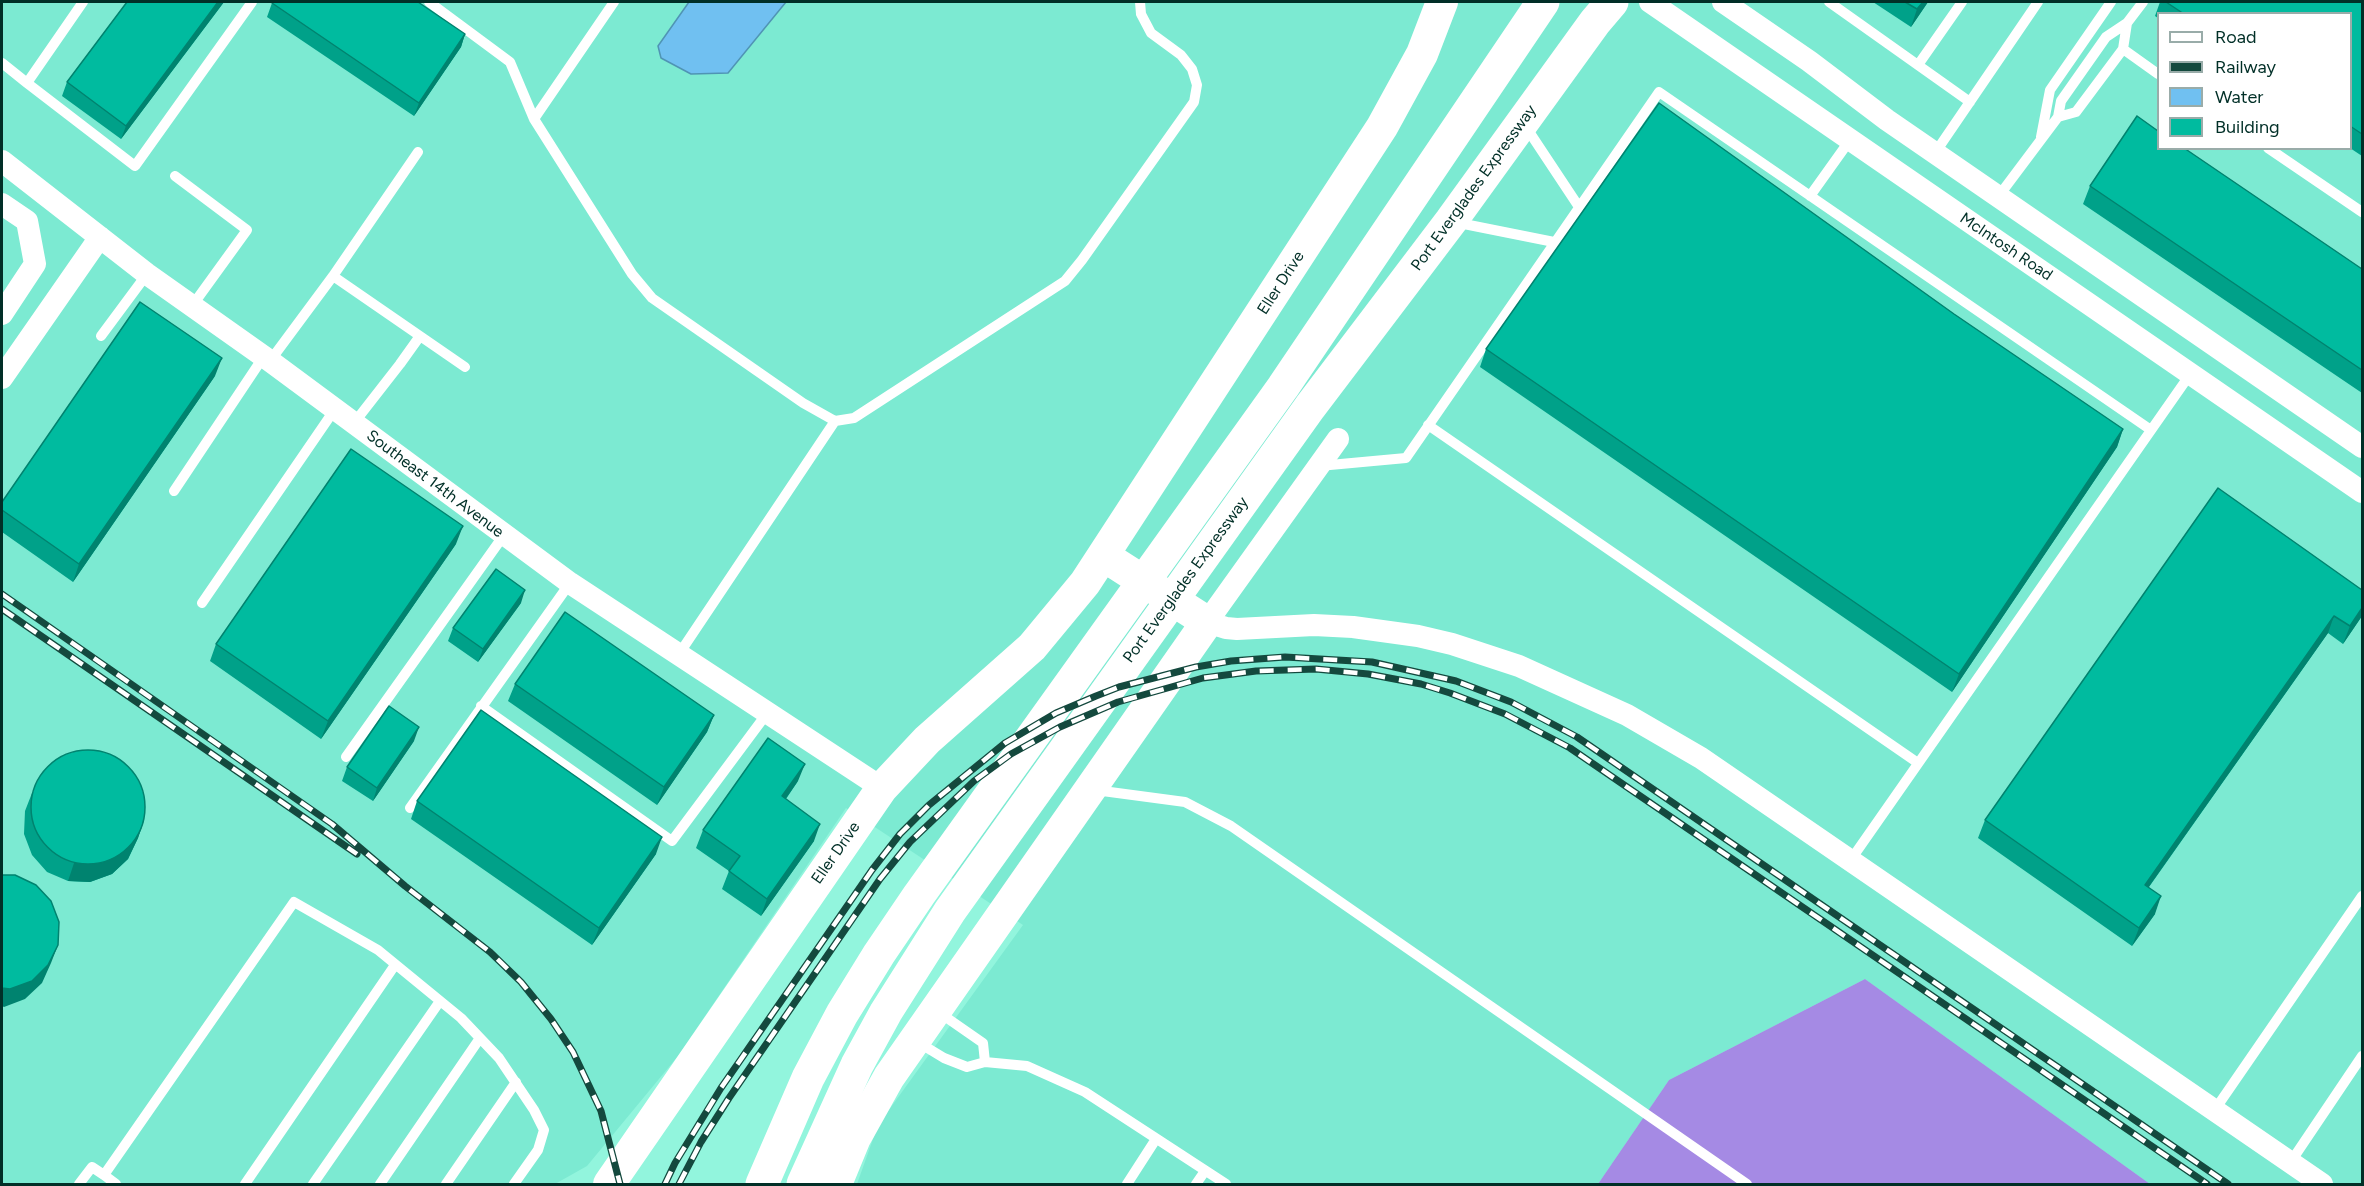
<!DOCTYPE html>
<html>
<head>
<meta charset="utf-8">
<style>
  body { margin:0 }
  #map { position:relative; width:2364px; height:1186px; overflow:hidden; background:#92f5dd; font-family:Figtree,sans-serif }
  canvas { display:block }
  .frame { position:absolute; inset:0; border:3px solid #012f27; pointer-events:none }
  .legend { position:absolute; left:2157px; top:12px; width:195px; height:138px; box-sizing:border-box; background:#fff; border:2px solid #99aca9; margin:0; padding:8px 10px; list-style:none; font-size:18px; color:#012f27 }
  .legend li { display:flex; align-items:center; gap:12px; height:30px }
  .legend b { width:30px; border:2px solid #99aca9 }
</style>
</head>
<body>
<div id="map">
<canvas width="2364" height="1186"></canvas>
<div class="frame"></div>
<ul class="legend">
<li><b style="height:8px;background:#fff"></b>Road</li>
<li><b style="height:8px;background:#14493e"></b>Railway</li>
<li><b style="height:16px;background:#70c0f1"></b>Water</li>
<li><b style="height:16px;background:#00bb9f"></b>Building</li>
</ul>
</div>
<script>
const c = document.querySelector('canvas').getContext('2d');
c.lineJoin = 'round';
function paint(path, color) { c.fillStyle = color; c.fill(path, 'evenodd'); }
const poly = rows => new Path2D(rows.map(r => 'M' + r).join(''));
function trace(path, color, width, dash) { c.strokeStyle = color; c.lineWidth = width; c.lineCap = dash ? 'butt' : 'round'; c.setLineDash(dash || []); c.stroke(path); }
function label(font, color, halo, rows, align = 'center') {
  c.font = font + ' Figtree,sans-serif'; c.lineWidth = 6; c.setLineDash([]); c.textBaseline = 'middle'; c.strokeStyle = halo; c.fillStyle = color; for (const [text, x, y, turn = 0] of rows) {
    c.save(); c.translate(x, y); c.rotate((+turn || 0) * Math.PI / 180); c.textAlign = isNaN(turn) ? turn : align; if (halo) c.strokeText(text, 0, 0); c.fillText(text, 0, 0); c.restore();
  }
}
const built = poly([
  [2,2,689,2,658,46,728,73,786,2,2362,2,2362,1184,2150,1184,1865,979,1669,1080,1598,1184,857,1184,878,1125,1023,925,846,808,678,1056,587,1166,555,1184,2,1184],
  [2158,14,2350,14,2350,148,2158,148]
]);
const forest = poly([
  [1865,979,2150,1184,1598,1184,1669,1080]
]);
const water = poly([
  [689,2,786,2,728,73,691,74,661,58,658,46,689,2]
]);
const lane = poly([
  [83,2,27,83,135,166,252,2],
  [429,2,510,62,534,119,632,274,652,298,803,403,835,421,854,418,1065,281,1082,260,1194,102,1197,85,1192,69,1181,55,1151,33,1141,14,1140,2],
  [1829,2,1970,102],
  [2123,49,2158,74],
  [2,63,27,83],
  [1918,65,1962,2],
  [2058,117,2076,112,2123,49,2127,23],
  [534,119,614,2],
  [1526,127,1579,207],
  [2041,137,2050,90,2111,2],
  [2268,148,2362,212],
  [1935,153,2038,2],
  [175,176,247,230,192,306],
  [1810,196,1850,140],
  [1998,197,2058,117,2061,101,2106,37,2127,23,2143,2],
  [1454,222,1554,242],
  [333,276,418,152],
  [101,336,147,274],
  [270,361,333,276,465,367],
  [354,423,400,364,420,336],
  [1428,425,1918,763],
  [1319,466,1406,458,1659,92,2151,430],
  [174,491,264,356],
  [202,603,335,409],
  [679,654,835,421],
  [481,706,672,841,768,712],
  [346,757,504,535],
  [1095,790,1185,802,1231,826,1747,1184],
  [410,808,570,583],
  [1850,861,2191,373],
  [937,1011,983,1043,985,1062],
  [916,1041,944,1058,967,1067,985,1062,1027,1066,1085,1092,1226,1184],
  [2214,1111,2362,896],
  [2290,1163,2362,1056],
  [104,1175,116,1184],
  [79,1184,92,1167,104,1175,294,902,378,950,461,1018,499,1058,534,1110,544,1130,538,1150,514,1184],
  [245,1184,395,965],
  [313,1184,440,1001],
  [380,1184,480,1038],
  [446,1184,516,1082],
  [1127,1184,1156,1139],
  [1196,1184,1205,1171]
]);
const street = poly([
  [1650,2,2362,492],
  [1723,2,1809,61,1887,120,2362,447],
  [2,161,147,274,270,361,570,583,882,788],
  [2,204,27,221,35,264,2,314],
  [2,378,100,237],
  [1338,439,1207,622,1226,628,1237,629,1314,625,1353,627,1418,636,1452,644,1519,666,1627,715,1701,758,2322,1184]
]);
const secondary = poly([
  [609,1184,882,788,927,740,1032,647,1085,583,1382,127,1422,54,1442,2],
  [836,1184,855,1138,889,1077,1207,622,1104,556]
]);
const highway = poly([
  [762,1184,808,1078,842,1014,879,954,919,895,1283,387,1543,2],
  [803,1184,857,1065,886,1012,950,911,1310,407,1451,221,1595,22,1612,2]
]);
const rail = poly([
  [2,594,332,824,405,886,490,952,521,982,551,1019,573,1052,601,1111,620,1184],
  [2,609,357,854],
  [665,1184,675,1163,721,1088,872,870,900,834,929,805,1005,743,1056,713,1096,696,1119,687,1196,667,1231,661,1285,657,1372,662,1456,681,1511,702,1577,737,2228,1184],
  [679,1184,701,1142,729,1098,880,879,910,842,974,781,1011,754,1060,727,1118,702,1203,678,1256,671,1316,669,1368,674,1421,684,1450,693,1505,714,1570,748,2207,1184]
]);
const wall = poly([
  [127,2,224,2,121,139,62,96,67,82],
  [1873,2,1928,2,1911,27],
  [2160,2,2362,2,2362,156,2350,148,2350,14,2158,14,2158,18,2155,16],
  [272,3,465,34,461,47,414,116,267,17],
  [2090,186,2362,269,2362,393,2083,204],
  [1486,349,2123,429,2117,447,1952,692,1480,367],
  [215,376,73,582,2,532,2,502],
  [456,544,321,739,210,661,216,644],
  [2362,590,2362,616,2343,644,2328,633,2149,887,2155,914,2132,946,1978,838,1985,820],
  [521,603,478,662,448,641,453,628],
  [515,684,714,715,707,732,657,805,508,701],
  [414,741,373,801,342,781,347,767],
  [798,781,786,799,814,841,761,916,722,889,729,871,696,848,703,830],
  [32,793,144,820,138,838,128,859,112,874,90,882,68,881,47,872,32,855,24,834,25,811],
  [417,801,656,854,592,945,411,819]
]);
const shadedWall = poly([
  [218,2,224,2,121,139,126,126],
  [1923,2,1928,2,1911,27,1917,9],
  [465,34,461,47,414,116,419,103],
  [222,358,215,376,73,582,79,564],
  [2123,429,2117,447,1952,692,1959,674],
  [463,526,456,544,321,739,328,721],
  [525,590,521,603,478,662,483,649],
  [2362,608,2362,616,2343,644,2350,626],
  [2334,616,2328,633,2138,902,2145,885],
  [714,715,707,732,657,805,664,787],
  [419,727,414,741,373,801,377,788],
  [805,764,798,781,775,814,782,796],
  [144,820,138,838,128,859,112,874,90,882,68,881,74,863],
  [820,824,814,841,761,916,767,899],
  [662,837,656,854,592,945,599,928],
  [2161,896,2155,914,2132,946,2139,928],
  [58,945,51,963,42,983,25,999,4,1007,2,1006,2,988]
]);
const building = poly([
  [127,2,218,2,126,126,67,82,127,2],
  [273,2,418,2,465,34,419,103,272,3,273,2],
  [1905,2,1923,2,1917,9,1905,2],
  [2166,2,2362,2,2362,134,2350,126,2350,14,2184,14,2166,2],
  [1659,103,1954,314,2123,429,1959,674,1486,349,1659,103],
  [2137,116,2158,131,2158,148,2184,148,2362,269,2362,370,2090,186,2137,116],
  [140,302,222,358,79,564,2,510,2,502,140,302],
  [351,449,463,526,328,721,216,644,351,449],
  [2218,488,2362,590,2362,608,2350,626,2334,616,2145,885,2161,896,2139,928,1985,820,2218,488],
  [496,569,525,590,483,649,453,628,496,569],
  [565,612,714,715,664,787,515,684,565,612],
  [389,706,419,727,377,788,347,767,389,706],
  [481,710,662,837,599,928,417,801,481,710],
  [768,738,805,764,782,796,820,824,767,899,729,871,740,856,703,830,768,738],
  '31 807a57 57 0 1 1 114 0a57 57 0 1 1-114 0Z',
  [2,875,15,875,36,885,51,901,59,922,58,945,48,965,32,981,10,989,2,988,2,875]
]);
const streetNames = [
  ["Port Everglades Expressway",1474,188,-54],
  ["McIntosh Road",2006,247,34],
  ["Eller Drive",1281,283,-57],
  ["Southeast 14th Avenue",435,484,37],
  ["Port Everglades Expressway",1186,580,-54],
  ["Eller Drive",836,853,-55]
];
paint(built, '#7cead2');
paint(forest, '#a58ae4');
paint(water, '#70c0f1');
trace(water, '#4f94b4', 1.5);
trace(lane, '#fff', 10);
trace(street, '#fff', 22);
trace(secondary, '#fff', 32);
trace(highway, '#fff', 33);
trace(rail, '#14493e', 7);
trace(rail, '#fff', 4.5, [14]);
paint(wall, '#00a189');
paint(shadedWall, '#00836f');
paint(building, '#00bb9f');
trace(building, '#00836f', 1.5);
label('16px', '#012f27', '#fff', streetNames);
</script>
</body>
</html>
